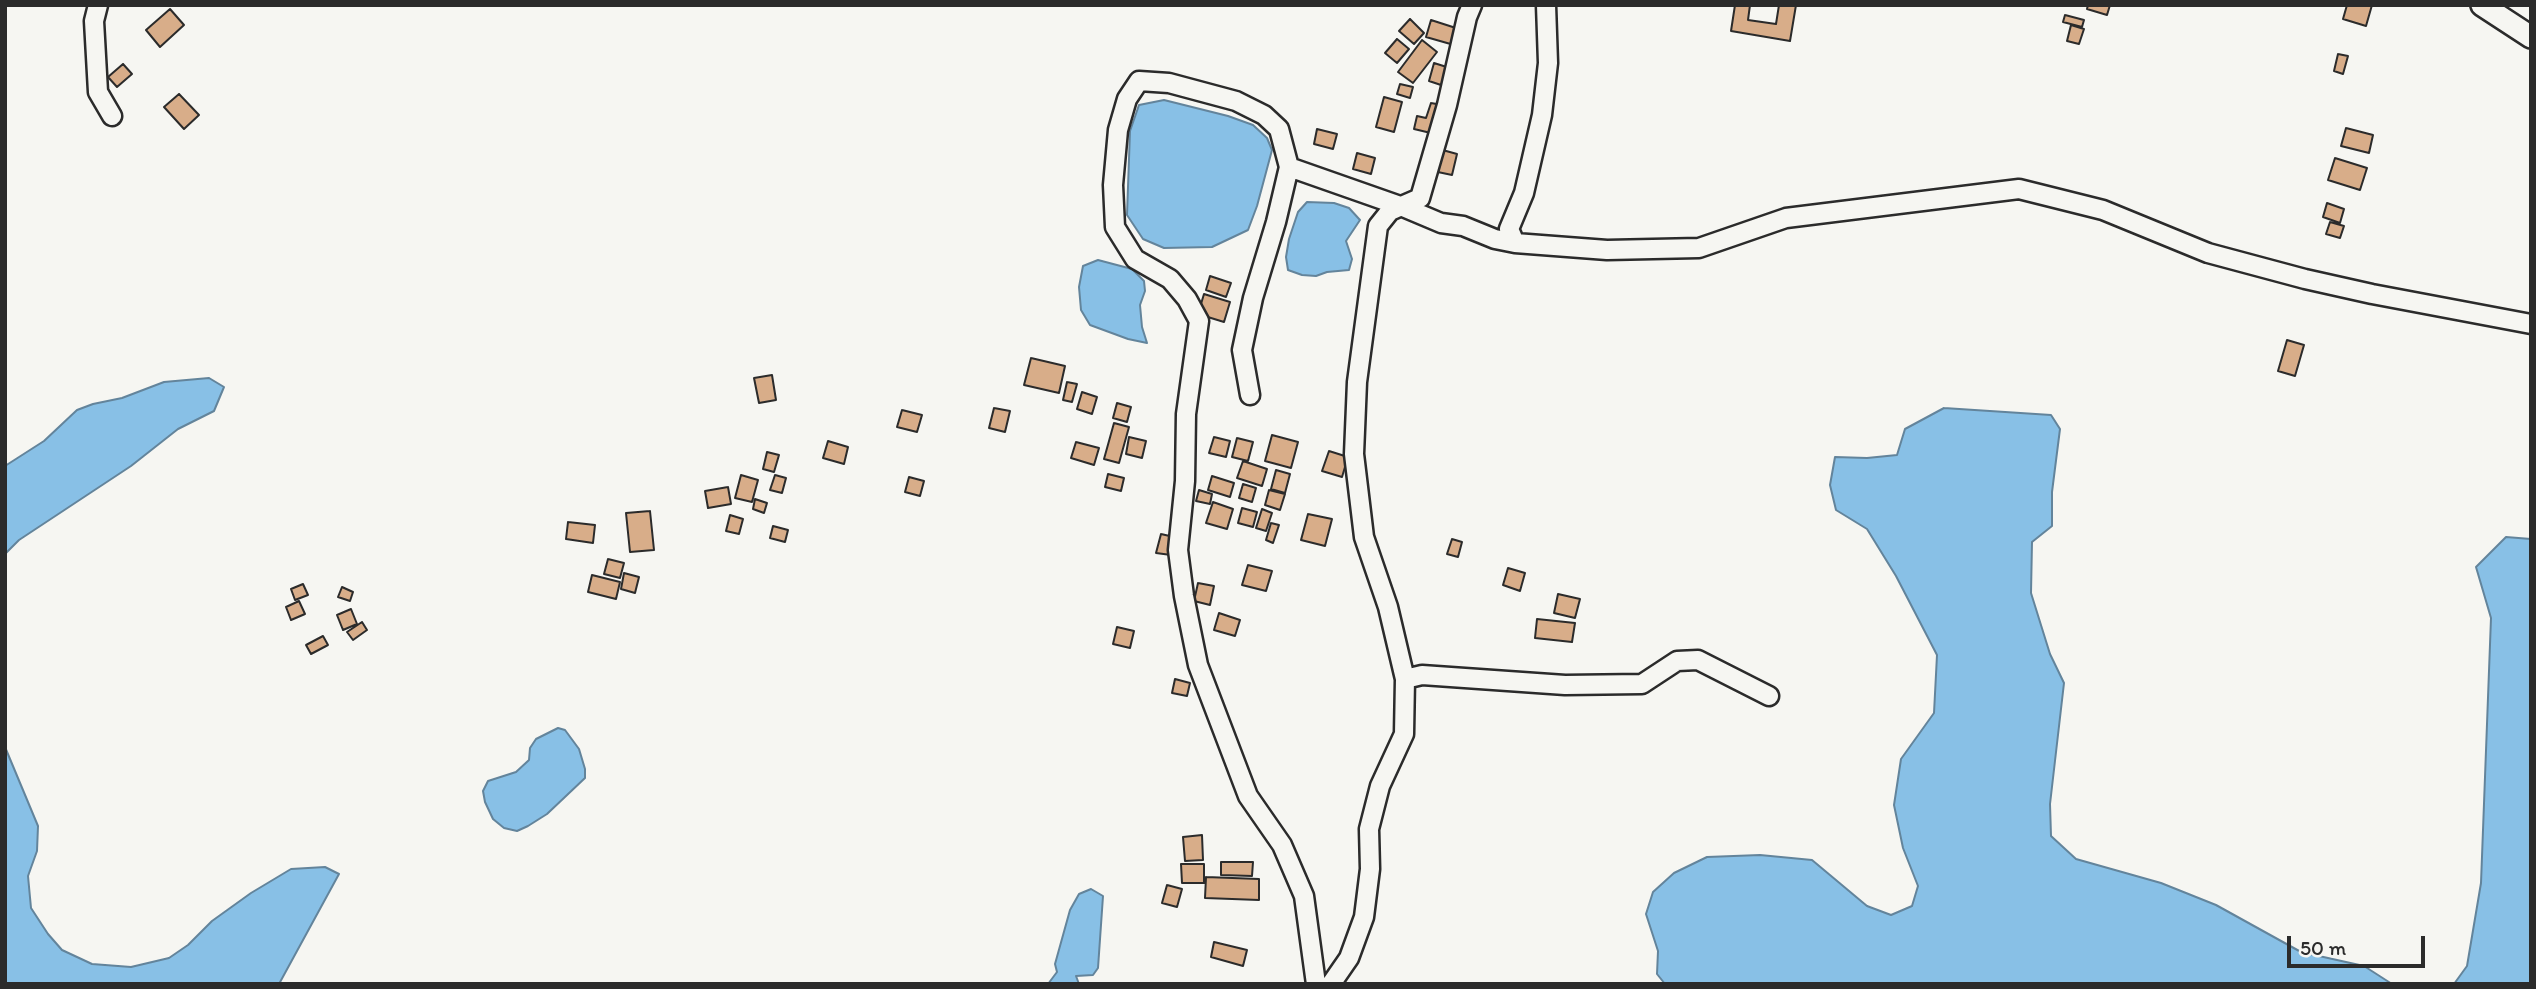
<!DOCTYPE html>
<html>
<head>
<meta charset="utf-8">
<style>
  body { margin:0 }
  #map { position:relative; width:2536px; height:989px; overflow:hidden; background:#f6f6f2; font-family:Itim,sans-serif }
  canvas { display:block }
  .frame { position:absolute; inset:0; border:7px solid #2b2b2b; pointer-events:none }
  .scale { position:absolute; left:2287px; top:936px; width:138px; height:32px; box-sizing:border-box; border:4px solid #2b2b2b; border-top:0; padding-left:9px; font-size:21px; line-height:24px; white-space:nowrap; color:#2b2b2b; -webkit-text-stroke:5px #f6f6f2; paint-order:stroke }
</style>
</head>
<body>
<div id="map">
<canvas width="2536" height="989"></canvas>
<div class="frame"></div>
<div class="scale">50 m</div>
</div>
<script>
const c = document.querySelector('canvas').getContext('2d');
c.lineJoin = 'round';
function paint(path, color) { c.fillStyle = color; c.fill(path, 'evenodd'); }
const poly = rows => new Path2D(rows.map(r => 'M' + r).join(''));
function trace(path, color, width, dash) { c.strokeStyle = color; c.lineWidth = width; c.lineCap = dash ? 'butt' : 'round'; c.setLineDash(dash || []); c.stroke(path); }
const water = poly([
  [1164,100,1228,116,1253,125,1267,138,1272,150,1257,206,1248,230,1212,247,1164,248,1143,239,1127,215,1130,131,1139,105,1164,100],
  [1307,202,1334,203,1349,208,1360,220,1346,241,1352,259,1349,270,1327,272,1316,276,1302,275,1288,270,1286,257,1289,239,1298,212,1307,202],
  [1098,260,1132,269,1144,281,1145,291,1140,305,1142,327,1147,343,1128,339,1090,325,1081,310,1079,287,1083,266,1098,260],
  [209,378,224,387,214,411,178,429,131,466,19,540,5,554,5,466,44,441,77,410,93,404,122,398,164,382,209,378],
  [1944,408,2051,415,2060,429,2052,492,2052,526,2032,542,2031,593,2050,654,2064,683,2050,804,2051,836,2076,859,2161,883,2216,905,2301,952,2364,966,2392,984,1665,984,1657,974,1658,951,1646,914,1653,892,1674,873,1707,857,1760,855,1812,860,1867,906,1891,915,1912,906,1918,886,1903,848,1894,805,1901,759,1934,713,1937,655,1896,576,1867,529,1836,510,1830,485,1835,457,1867,458,1897,455,1905,429,1944,408],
  [2506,537,2531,539,2531,984,2454,984,2467,966,2481,883,2491,618,2476,567,2506,537],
  [558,728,565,730,579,749,585,769,585,778,547,814,528,826,517,831,504,828,493,819,485,802,483,791,488,781,516,772,529,760,530,748,536,739,558,728],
  [5,747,38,826,37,851,28,876,31,908,48,934,62,950,92,964,131,967,169,958,188,945,212,921,251,893,291,869,325,867,339,874,279,984,5,984,5,747],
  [1091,889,1103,896,1098,968,1093,975,1076,976,1079,984,1048,984,1057,972,1055,964,1070,910,1079,894,1091,889]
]);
const building = poly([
  [1735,5,1750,5,1748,20,1776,24,1779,5,1796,5,1790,41,1731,31,1735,5],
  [2088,5,2110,5,2107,15,2087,9,2088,5],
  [2347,5,2372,5,2366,26,2343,19,2347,5],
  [170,9,184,25,160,47,146,30,170,9],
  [2065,15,2084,20,2082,27,2063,22,2065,15],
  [1410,19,1424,33,1414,44,1399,31,1410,19],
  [1431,20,1459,29,1454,45,1426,37,1431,20],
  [2071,25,2084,29,2079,44,2067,41,2071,25],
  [1397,39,1409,49,1397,63,1385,53,1397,39],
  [1422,40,1437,52,1413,83,1398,72,1422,40],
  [2338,54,2348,56,2343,74,2334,71,2338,54],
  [1434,63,1453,69,1447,87,1429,81,1434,63],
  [123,64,132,74,117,87,108,77,123,64],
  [1400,84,1413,87,1410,98,1397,94,1400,84],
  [179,94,199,115,184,129,164,107,179,94],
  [1384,97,1402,102,1394,132,1376,127,1384,97],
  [1431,103,1442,105,1435,134,1414,129,1417,116,1426,118,1431,103],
  [2346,128,2373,135,2369,153,2341,146,2346,128],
  [1317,129,1337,134,1333,149,1314,144,1317,129],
  [1439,149,1457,154,1452,175,1433,171,1439,149],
  [1357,153,1375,158,1371,174,1353,169,1357,153],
  [2335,158,2367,168,2360,190,2328,180,2335,158],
  [2327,203,2344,209,2340,223,2323,217,2327,203],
  [2330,222,2344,226,2340,238,2326,234,2330,222],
  [1210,276,1231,283,1226,297,1206,290,1210,276],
  [1204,294,1230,302,1224,322,1198,314,1204,294],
  [2287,340,2304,345,2295,376,2278,371,2287,340],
  [1031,358,1065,366,1059,393,1024,385,1031,358],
  [772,375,776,400,759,403,754,378,772,375],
  [1067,382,1077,384,1072,402,1063,400,1067,382],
  [1082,392,1097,397,1092,414,1077,409,1082,392],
  [1117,403,1131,407,1127,422,1113,418,1117,403],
  [994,408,1010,411,1005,432,989,428,994,408],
  [902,410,922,415,917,432,897,427,902,410],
  [1114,423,1129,427,1119,463,1104,459,1114,423],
  [1272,435,1298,442,1291,468,1265,461,1272,435],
  [1129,437,1146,441,1142,458,1126,454,1129,437],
  [1214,437,1230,441,1226,457,1209,453,1214,437],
  [1237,438,1253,442,1248,461,1232,457,1237,438],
  [828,441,848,447,844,464,823,458,828,441],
  [1076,442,1099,448,1094,465,1071,458,1076,442],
  [1329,451,1348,457,1342,477,1322,471,1329,451],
  [767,452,779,455,774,472,763,469,767,452],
  [1243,461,1267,469,1262,486,1237,478,1243,461],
  [1276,470,1290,474,1285,493,1271,489,1276,470],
  [1108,474,1124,478,1121,491,1105,487,1108,474],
  [741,475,758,480,752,502,735,498,741,475],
  [775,475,786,478,782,493,770,490,775,475],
  [1212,476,1234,483,1230,497,1208,490,1212,476],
  [909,477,924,481,920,496,905,492,909,477],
  [1243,484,1256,488,1252,502,1239,498,1243,484],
  [728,487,731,504,708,508,705,491,728,487],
  [1199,490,1212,494,1210,504,1196,501,1199,490],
  [1269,490,1285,494,1280,510,1265,505,1269,490],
  [755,499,767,503,764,513,753,509,755,499],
  [1213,502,1233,509,1227,529,1206,523,1213,502],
  [1242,508,1257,512,1253,527,1238,523,1242,508],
  [1262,509,1272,513,1266,531,1256,528,1262,509],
  [650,511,654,550,630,552,626,513,650,511],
  [1308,514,1332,519,1325,546,1301,540,1308,514],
  [730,515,743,519,739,534,726,531,730,515],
  [568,522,595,525,593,543,566,539,568,522],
  [1271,523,1279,525,1273,543,1266,540,1271,523],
  [773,526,788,530,785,542,770,538,773,526],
  [1161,534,1174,537,1171,555,1156,553,1161,534],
  [1452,539,1462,542,1458,557,1447,554,1452,539],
  [608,559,624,563,620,578,604,574,608,559],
  [1248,565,1272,571,1266,591,1242,585,1248,565],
  [1508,568,1525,573,1520,591,1503,585,1508,568],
  [624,573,639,577,635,593,621,589,624,573],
  [592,575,620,582,616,599,588,592,592,575],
  [1198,583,1214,586,1210,605,1194,601,1198,583],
  [303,584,308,595,295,600,291,589,303,584],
  [342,587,353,592,350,601,338,597,342,587],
  [1558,594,1580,599,1575,618,1554,613,1558,594],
  [299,601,305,614,291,620,286,607,299,601],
  [351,609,357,624,343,630,337,615,351,609],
  [1219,613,1240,620,1235,636,1214,630,1219,613],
  [1537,619,1575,623,1572,642,1535,638,1537,619],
  [362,622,367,630,353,640,347,632,362,622],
  [1117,627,1134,631,1130,648,1113,644,1117,627],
  [323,636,328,645,311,654,306,645,323,636],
  [1175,679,1190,683,1187,696,1172,693,1175,679],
  [1202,835,1203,860,1185,861,1183,837,1202,835],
  [1221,862,1253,862,1252,876,1221,875,1221,862],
  [1181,864,1204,864,1204,883,1182,883,1181,864],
  [1206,877,1259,879,1259,900,1205,898,1206,877],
  [1167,885,1182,889,1177,907,1162,903,1167,885],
  [1214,942,1247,950,1243,966,1211,957,1214,942]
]);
const minor = poly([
  [98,5,94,21,98,92,112,116],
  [1546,5,1548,63,1542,115,1524,193,1509,229,1515,243,1607,250,1699,248,1786,218,2019,189,2103,210,2208,253,2305,279,2372,294,2531,324],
  [1250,395,1242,350,1253,298,1276,222,1289,167],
  [1405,679,1422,675,1565,685,1642,684,1677,661,1698,660,1769,696],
  [1316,984,1304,896,1282,845,1248,796,1198,665,1184,596,1178,550,1185,481,1186,414,1199,321,1187,299,1170,279,1135,259,1115,227,1113,185,1118,130,1127,99,1139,81,1169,83,1236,101,1264,115,1279,129,1289,167,1403,207,1441,223,1463,226,1495,239,1515,243],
  [1331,984,1349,958,1364,917,1370,869,1369,829,1380,786,1404,734,1405,679,1388,607,1364,537,1354,454,1357,382,1378,226,1390,211,1420,198,1447,105,1467,17,1472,5]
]);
const tertiary = poly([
  [2482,5,2531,37]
]);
paint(water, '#88c0e6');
trace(water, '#63849b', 2);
paint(building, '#d8ad89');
trace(building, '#2b2b2b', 2);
trace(minor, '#2b2b2b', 23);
trace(tertiary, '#2b2b2b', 26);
trace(minor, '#f6f6f2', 18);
trace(tertiary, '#f6f6f2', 21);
</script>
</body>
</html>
